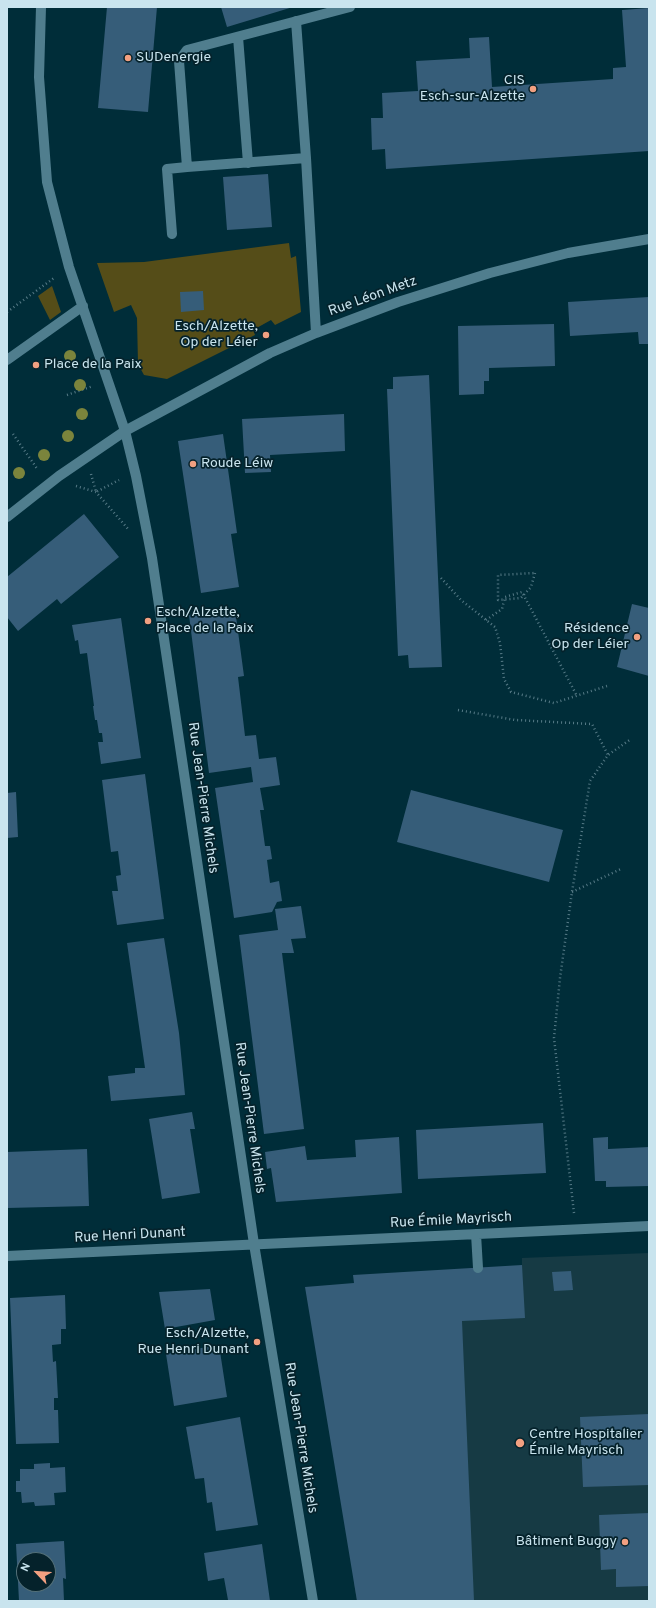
<!DOCTYPE html>
<html>
<head>
<meta charset="utf-8">
<style>
  body { margin:0 }
  #map { position:relative; width:656px; height:1608px; overflow:hidden; background:#002d39; font-family:Overpass,sans-serif }
  canvas { display:block }
  .frame { position:absolute; inset:0; border:8px solid #c9e4ee; pointer-events:none }
  .north { position:absolute; left:16px; top:1552px; width:40px; height:40px; box-sizing:border-box; background:#05222b; border:1px solid #537079; border-radius:50%; rotate:295deg; font-size:11px; font-weight:700; line-height:16px; text-align:center; color:#c9e4ee }
  .north::after { content:''; display:block; margin:auto; width:14px; height:18px; background:#f2a081; clip-path:polygon(50% 0,100% 100%,50% 72%,0 100%) }
</style>
</head>
<body>
<div id="map">
<canvas width="656" height="1608"></canvas>
<div class="frame"></div>
<div class="north">N</div>
</div>
<script>
const c = document.querySelector('canvas').getContext('2d');
c.lineJoin = 'round';
function paint(path, color) { c.fillStyle = color; c.fill(path, 'evenodd'); }
const poly = rows => new Path2D(rows.map(r => 'M' + r).join(''));
function trace(path, color, width, dash) { c.strokeStyle = color; c.lineWidth = width; c.lineCap = dash ? 'butt' : 'round'; c.setLineDash(dash || []); c.stroke(path); }
function label(font, color, halo, rows, align = 'center') {
  c.font = font + ' Overpass,sans-serif'; c.lineWidth = 3.5; c.setLineDash([]); c.textBaseline = 'middle'; c.strokeStyle = halo; c.fillStyle = color; for (const [text, x, y, turn = 0] of rows) {
    c.save(); c.translate(x, y); c.rotate((+turn || 0) * Math.PI / 180); c.textAlign = isNaN(turn) ? turn : align; if (halo) c.strokeText(text, 0, 0); c.fillText(text, 0, 0); c.restore();
  }
}
const built = poly([
  [649,1253,649,1601,357,1601,354,1583,366,1582,384,1305,522,1265,522,1258]
]);
const green = poly([
  [289,243,291,258,296,256,301,312,275,325,271,320,253,330,255,335,167,379,144,375,138,364,137,318,131,305,114,312,97,263,144,262],
  [52,286,61,312,50,320,38,296]
]);
const building = poly([
  [107,7,157,7,148,112,98,108],
  [221,7,293,7,227,27],
  [649,8,649,151,386,169,385,149,372,150,371,118,383,118,382,93,418,91,416,61,470,58,469,38,489,37,492,87,613,79,613,68,626,67,622,10],
  [268,174,272,227,227,230,223,177],
  [203,291,204,310,181,312,180,292],
  [649,297,649,344,639,344,638,332,570,336,568,302],
  [554,324,555,366,489,368,489,381,484,381,484,394,459,395,458,326],
  [429,375,442,667,409,668,408,655,398,656,387,389,393,389,393,377],
  [344,414,345,451,270,455,271,472,245,473,242,419],
  [223,434,237,533,231,534,239,587,201,593,178,441],
  [84,514,119,557,61,604,57,599,18,631,7,617,7,577],
  [632,604,649,608,649,676,617,667],
  [235,609,244,676,238,677,245,736,256,735,259,759,276,757,280,785,260,788,264,810,260,810,265,846,270,846,272,859,267,860,270,883,279,881,282,901,277,902,272,912,234,918,215,788,253,782,251,767,209,773,189,615],
  [121,618,141,758,101,764,98,742,103,742,102,733,99,733,97,720,95,720,93,706,94,706,87,653,80,654,78,640,75,641,72,625],
  [145,774,164,919,117,925,112,891,118,891,116,876,121,875,118,851,111,852,102,780],
  [411,790,563,830,549,882,397,842],
  [16,792,18,837,7,838,7,793],
  [301,906,306,938,291,939,294,953,282,953,304,1129,264,1134,239,935,278,930,275,909],
  [164,938,179,1033,185,1095,111,1101,108,1076,135,1073,135,1068,145,1068,127,943],
  [192,1112,195,1129,190,1129,200,1193,162,1199,149,1119],
  [543,1123,546,1173,418,1179,416,1130],
  [399,1137,402,1193,276,1202,271,1168,267,1169,265,1152,305,1146,307,1160,356,1157,355,1140],
  [608,1137,608,1149,649,1147,649,1186,606,1187,606,1181,595,1181,593,1138],
  [87,1149,89,1206,7,1208,7,1152],
  [522,1265,525,1318,462,1321,474,1601,357,1601,305,1287,354,1283,353,1275],
  [571,1271,573,1290,554,1291,552,1272],
  [210,1289,215,1320,165,1329,159,1292],
  [65,1295,66,1329,61,1329,61,1344,52,1345,53,1362,56,1361,58,1398,54,1398,54,1410,58,1410,59,1443,16,1444,10,1298],
  [219,1345,227,1397,174,1406,166,1354],
  [649,1414,649,1485,583,1487,580,1417],
  [240,1417,258,1525,216,1531,212,1502,207,1503,204,1478,195,1479,186,1427],
  [50,1463,50,1468,65,1467,66,1492,54,1493,55,1505,35,1506,34,1502,22,1503,21,1492,16,1492,16,1481,20,1481,20,1469,34,1469,34,1464],
  [649,1513,649,1586,616,1587,616,1569,601,1570,599,1515],
  [64,1541,66,1579,63,1578,64,1601,19,1601,16,1544],
  [24,1560,48,1560,48,1584,24,1584],
  [262,1544,270,1601,228,1600,224,1578,208,1581,204,1553]
]);
const path = poly([
  [7,312,54,278],
  [67,395,93,386],
  [13,434,38,470],
  [91,474,96,492,119,480],
  [76,486,96,492,129,530],
  [535,573,531,587,521,598,498,600,498,575,535,573],
  [441,578,461,600,495,627,500,643,504,679,511,692,554,703,607,686],
  [486,620,502,609,505,597,522,592,577,696],
  [458,710,515,720,592,724,608,755],
  [572,892,621,869],
  [574,1213,554,1038,560,978,572,892,590,781,608,755,631,739]
]);
const minor = poly([
  [41,7,39,77,47,182,69,267,125,431,136,476,152,558,254,1244,313,1601],
  [296,21,306,158],
  [238,37,248,163],
  [172,234,167,169,187,167],
  [316,333,306,158,187,167,179,61,187,50,350,7],
  [7,360,83,306],
  [7,517,59,476,125,431,270,353,316,333,398,302,490,273,568,253,649,239],
  [476,1234,478,1268],
  [7,1256,649,1226]
]);
const trees = [
  [70,356],
  [80,385],
  [82,414],
  [68,436],
  [44,455],
  [19,473]
];
const markers = [
  [128,58,4,"#f2a081"],
  [533,89,4,"#f2a081"],
  [266,335,4,"#f2a081"],
  [36,365,4,"#f2a081"],
  [193,464,4,"#f2a081"],
  [148,621,4,"#f2a081"],
  [637,637,4,"#f2a081"],
  [257,1342,4,"#f2a081"],
  [520,1443,5,"#f2a081"],
  [625,1542,4,"#f2a081"]
];
const poiNames = [
  ["SUDenergie",136,58],
  ["CIS",525,81,"right"],
  ["Esch-sur-Alzette",525,97,"right"],
  ["Esch/Alzette,",258,327,"right"],
  ["Op der Léier",258,343,"right"],
  ["Place de la Paix",44,365],
  ["Roude Léiw",201,464],
  ["Esch/Alzette,",156,613],
  ["Place de la Paix",156,629],
  ["Résidence",629,629,"right"],
  ["Op der Léier",629,645,"right"],
  ["Esch/Alzette,",249,1334,"right"],
  ["Rue Henri Dunant",249,1350,"right"],
  ["Centre Hospitalier",529,1435],
  ["Émile Mayrisch",529,1451],
  ["Bâtiment Buggy",617,1542,"right"]
];
const streetNames = [
  ["Rue Léon Metz",373,297,-20],
  ["Rue Jean-Pierre Michels",202,798,82],
  ["Rue Jean-Pierre Michels",249,1118,82],
  ["Rue Émile Mayrisch",451,1221,-3],
  ["Rue Henri Dunant",130,1236,-3],
  ["Rue Jean-Pierre Michels",300,1438,81]
];
paint(built, '#163a44');
paint(green, '#554d18');
paint(building, '#365d79');
trace(path, '#567b87', 2.5, [1, 3]);
trace(minor, '#507e8e', 10);
c.fillStyle = '#7b843c';
for (const [x, y] of trees) { c.beginPath(); c.arc(x, y, 6, 0, 2 * Math.PI); c.fill(); }
for (const [x, y, r, color] of markers) { const dot = new Path2D(); dot.arc(x, y, r, 0, 2 * Math.PI); c.fillStyle = color; c.fill(dot); trace(dot, '#05222b', 1.5); }
label('14px', '#c9e4ee', '#05222b', poiNames, 'left');
label('14px', '#c9e4ee', '#05222b', streetNames);
</script>
</body>
</html>
